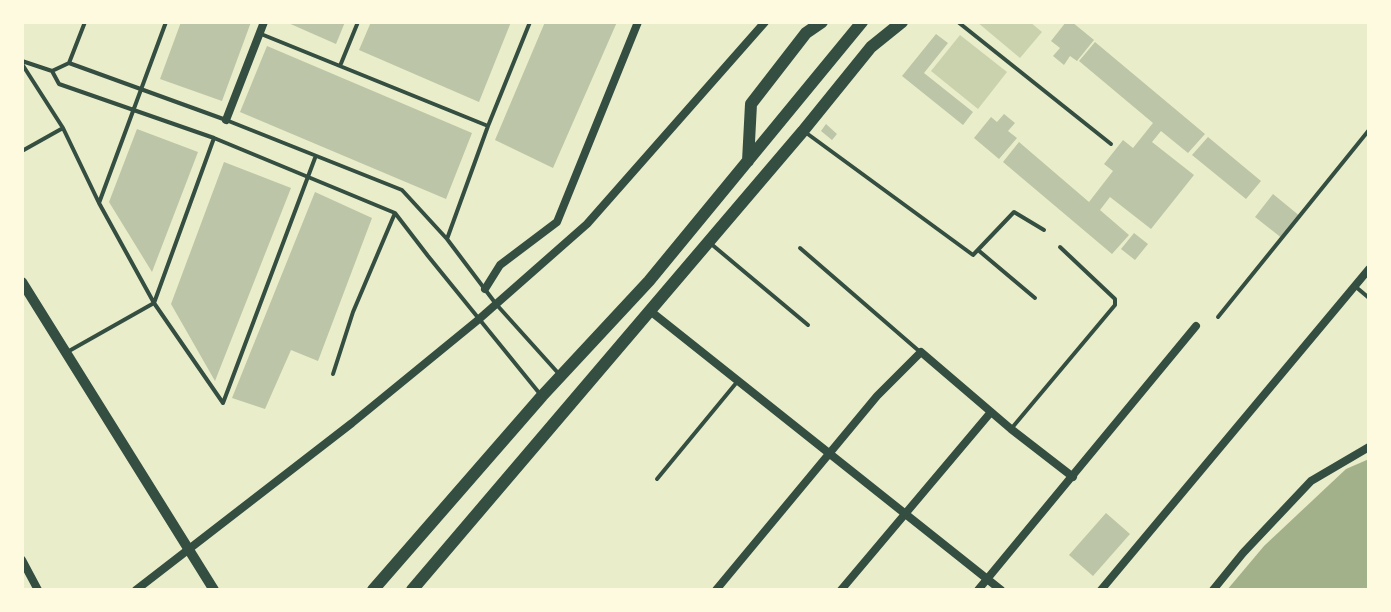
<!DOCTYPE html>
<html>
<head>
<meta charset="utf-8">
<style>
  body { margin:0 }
  #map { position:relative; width:1391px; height:612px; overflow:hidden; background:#e9edc9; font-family:"Times New Roman",serif }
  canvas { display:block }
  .frame { position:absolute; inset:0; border:24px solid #fefae0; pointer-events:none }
</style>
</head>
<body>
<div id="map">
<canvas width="1391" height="612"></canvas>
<div class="frame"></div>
</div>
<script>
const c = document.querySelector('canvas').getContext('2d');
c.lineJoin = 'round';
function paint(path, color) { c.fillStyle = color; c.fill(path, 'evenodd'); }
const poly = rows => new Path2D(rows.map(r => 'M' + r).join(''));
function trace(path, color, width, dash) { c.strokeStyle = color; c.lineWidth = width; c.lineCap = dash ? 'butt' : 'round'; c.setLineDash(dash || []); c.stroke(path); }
const green = poly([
  [977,22,1030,22,1042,32,1020,58],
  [960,35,1007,72,978,109,931,71]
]);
const water = poly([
  [1369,459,1369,590,1227,590,1264,546,1346,469]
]);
const building = poly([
  [181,22,251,22,222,101,160,79],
  [286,22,345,22,336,44],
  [371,22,511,22,479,102,359,50],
  [545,22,617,22,553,168,495,140],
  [1066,22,1072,22,1094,40,1077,61,1070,56,1064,65,1053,56,1060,48,1051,41],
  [936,34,948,43,924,73,973,112,963,125,902,76],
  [1095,42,1205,134,1188,153,1161,131,1152,142,1194,175,1151,229,1110,197,1100,210,1129,235,1112,254,1003,162,1019,142,1089,202,1113,171,1104,164,1123,140,1133,148,1153,123,1079,61],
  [267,46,472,133,446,199,240,112],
  [1004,114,1015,123,1008,131,1017,138,999,159,974,138,991,117,997,122],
  [826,124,837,134,832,140,821,131],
  [137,129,198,152,152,272,109,202],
  [1208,137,1261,181,1246,199,1192,155],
  [224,162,291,188,215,381,171,304],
  [315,192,372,218,318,361,291,350,265,409,232,398],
  [1273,194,1301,217,1283,239,1255,217],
  [1134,233,1148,244,1135,260,1121,249],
  [1106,513,1130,534,1093,576,1069,555]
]);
const service = poly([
  [958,22,1111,144],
  [261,34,488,126],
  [22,61,52,71,59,84,214,138,395,213,428,256,540,394],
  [69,63,85,22],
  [22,64,63,128,99,203,154,303,223,403],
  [340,66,358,22],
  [52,71,69,63,226,120,402,190,447,239,496,304,559,374],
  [805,132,973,255,1014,212,1044,230],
  [22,151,63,128],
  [99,203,166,22],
  [447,239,488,126,530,22],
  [710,243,808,325],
  [800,248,919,351],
  [978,250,1035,298],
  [1356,287,1369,298],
  [1218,317,1369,130],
  [69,351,154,303,214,138],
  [333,374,353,312,395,213],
  [223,403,315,158],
  [1011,429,1115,305,1115,299,1060,247],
  [657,479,737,382]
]);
const minor = poly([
  [226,120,264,22],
  [485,289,500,265,557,222,638,22],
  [649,310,1001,590],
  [22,560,38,590],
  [136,590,352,423,478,320,587,224,765,22],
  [716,590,877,396,921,352,1011,429,1073,477],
  [841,590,991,412],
  [978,590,1196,326],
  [1101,590,1369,269],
  [1213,590,1243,553,1311,481,1369,447]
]);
const tertiary = poly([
  [22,282,214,590]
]);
const trunk = poly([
  [748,161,751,104,806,33,822,22],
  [373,590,542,396,649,281,862,22],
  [412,590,803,131,871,47,902,22]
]);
paint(green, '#cad2ad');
paint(water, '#a3b18a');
paint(building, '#bcc5a7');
trace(service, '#344e41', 4);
trace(minor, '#344e41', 8);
trace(tertiary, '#344e41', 10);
trace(trunk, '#344e41', 12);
</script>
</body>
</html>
